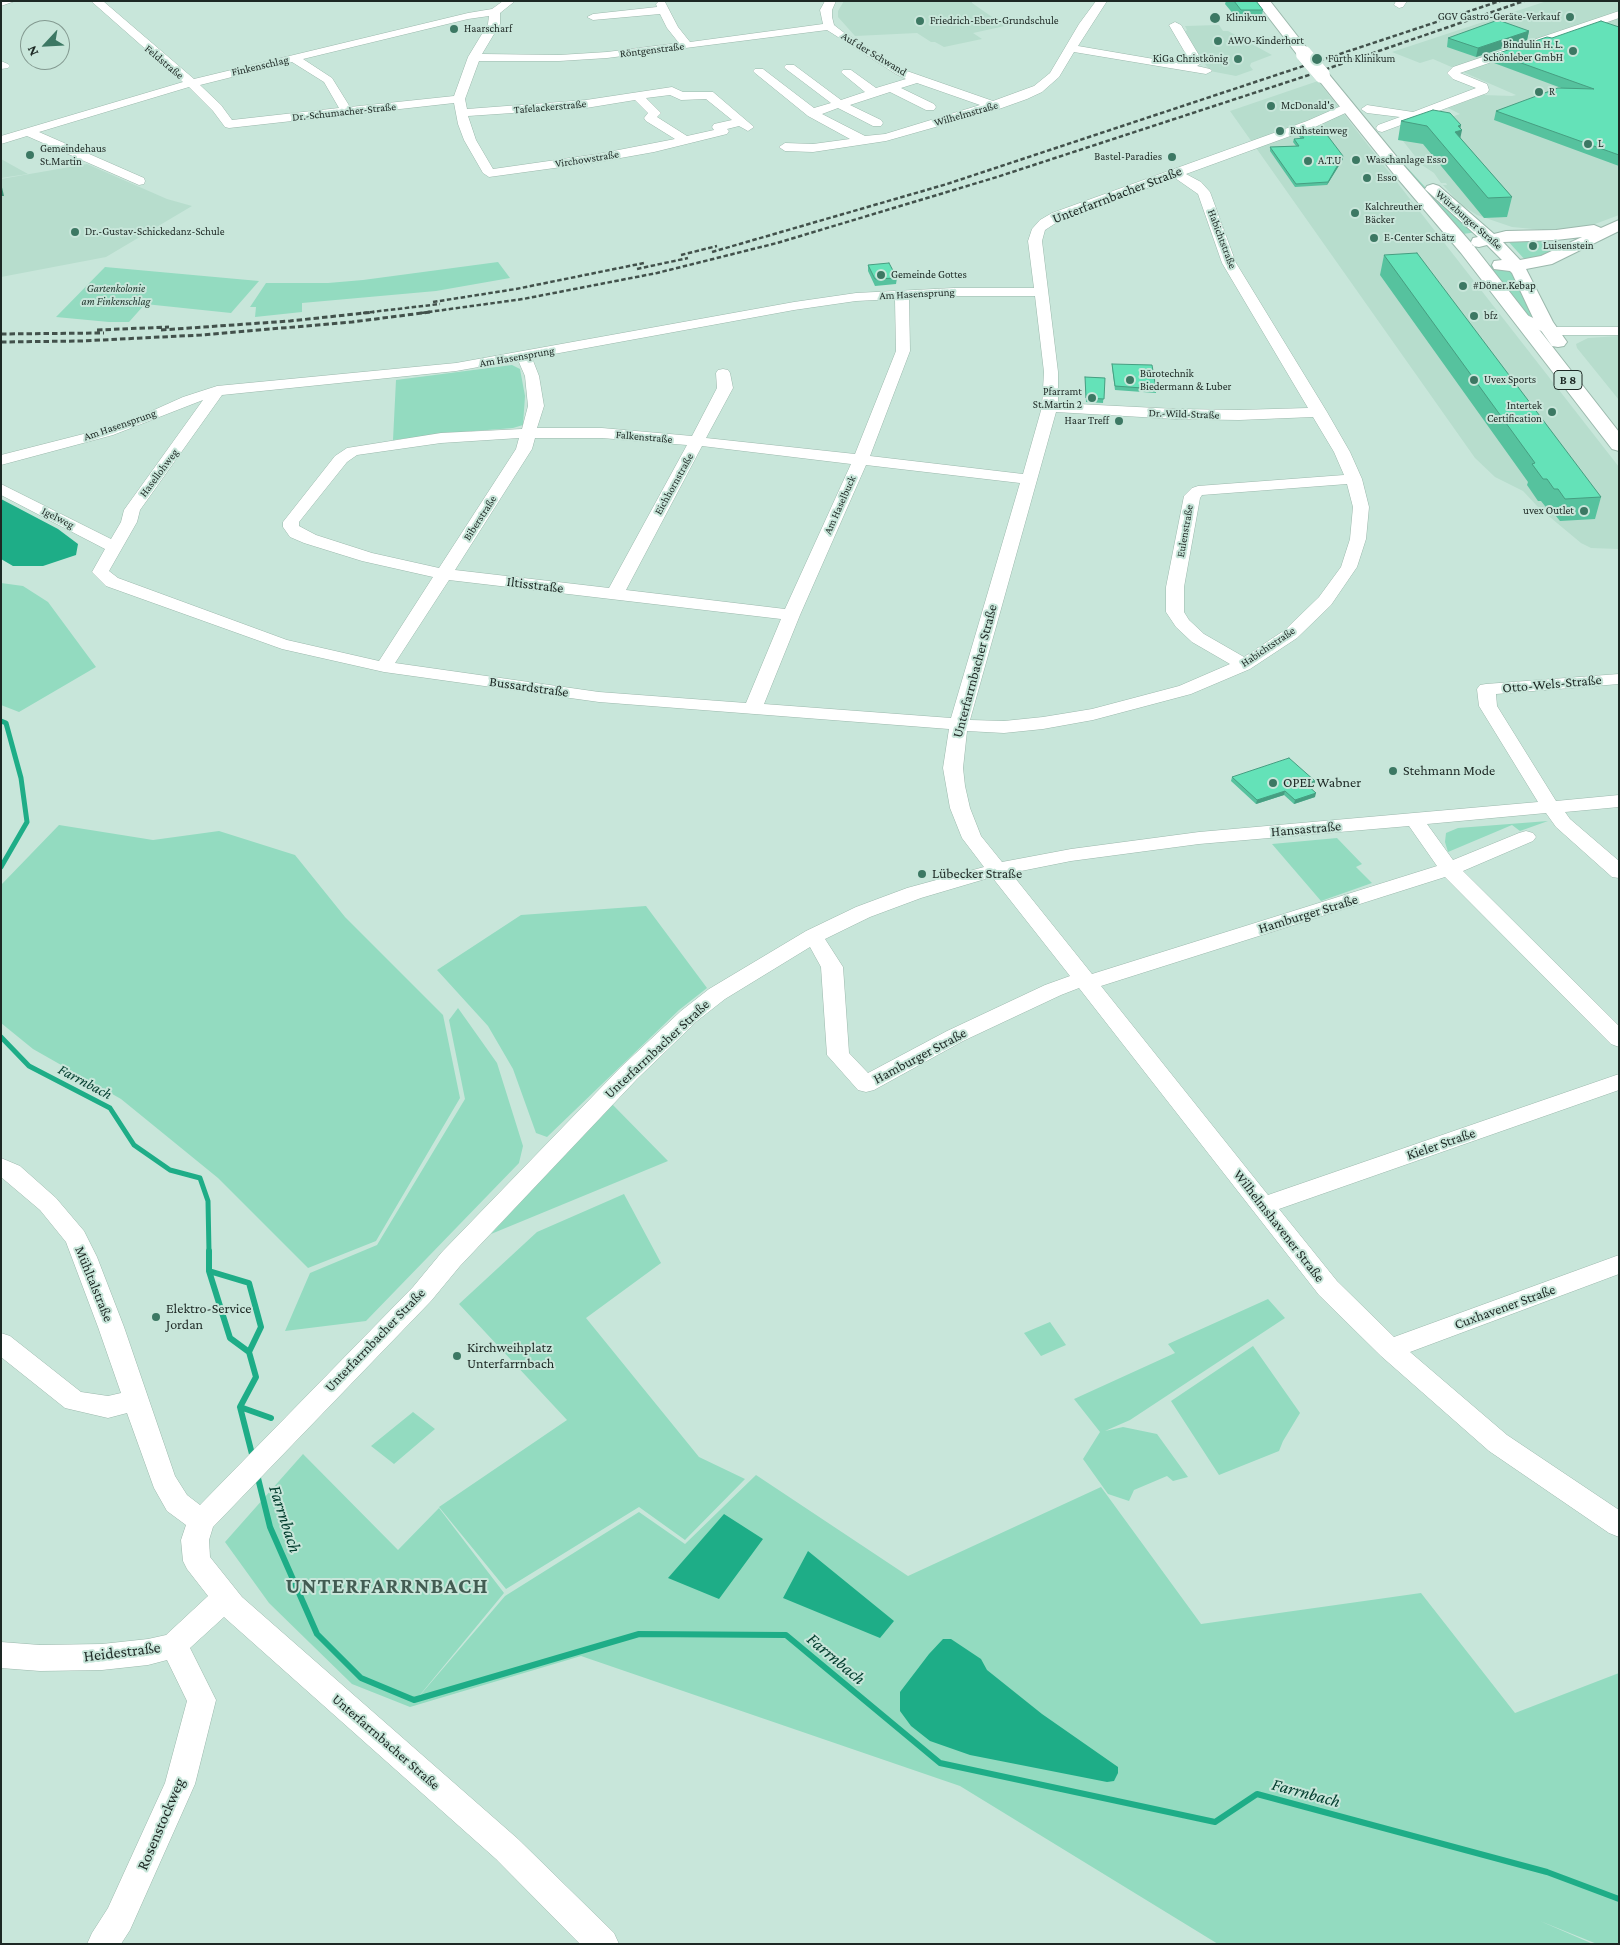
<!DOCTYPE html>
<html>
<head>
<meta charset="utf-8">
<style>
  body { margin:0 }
  #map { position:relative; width:1620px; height:1945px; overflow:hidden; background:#c8e6da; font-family:"Crimson Pro",serif }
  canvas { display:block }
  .frame { position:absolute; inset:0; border:2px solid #1d2824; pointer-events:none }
  .north { position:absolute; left:20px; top:20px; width:50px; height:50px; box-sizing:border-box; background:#c8e6da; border:1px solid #849a91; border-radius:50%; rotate:245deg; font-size:14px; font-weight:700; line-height:20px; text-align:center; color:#1d2824 }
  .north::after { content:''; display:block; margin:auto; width:18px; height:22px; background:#3c7863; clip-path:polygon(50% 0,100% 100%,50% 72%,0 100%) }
</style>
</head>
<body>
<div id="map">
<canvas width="1620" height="1945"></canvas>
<div class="frame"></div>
<div class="north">N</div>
</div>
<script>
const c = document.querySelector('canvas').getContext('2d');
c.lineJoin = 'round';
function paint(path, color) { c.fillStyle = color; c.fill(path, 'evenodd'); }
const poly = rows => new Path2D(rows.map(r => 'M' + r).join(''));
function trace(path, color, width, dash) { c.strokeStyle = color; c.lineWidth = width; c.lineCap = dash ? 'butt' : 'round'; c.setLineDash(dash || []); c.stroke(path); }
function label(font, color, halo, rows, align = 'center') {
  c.font = font + ' "Crimson Pro",serif'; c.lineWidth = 4; c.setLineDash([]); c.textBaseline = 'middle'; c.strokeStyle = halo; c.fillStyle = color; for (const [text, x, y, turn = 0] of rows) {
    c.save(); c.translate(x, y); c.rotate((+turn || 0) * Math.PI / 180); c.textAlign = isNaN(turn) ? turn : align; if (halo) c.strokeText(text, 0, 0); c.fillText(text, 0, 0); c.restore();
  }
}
const built = poly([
  [844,1,972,1,972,3,1005,26,973,33,982,39,944,47,935,42,931,42,917,33,855,36,838,17,838,11],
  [1547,1,1619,1,1619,215,1587,227,1569,230,1544,230,1512,227,1477,215,1460,204,1443,185,1447,185,1446,183,1441,183,1434,173,1422,165,1399,136,1457,120,1451,117,1460,114,1448,108,1483,95,1512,96,1516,95,1433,59,1420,63,1392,52],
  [1219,25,1223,31,1228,31,1272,55,1251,63,1250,66,1253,70,1236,76,1210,71,1183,33,1187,30,1185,26],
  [1318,81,1619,467,1619,549,1591,548,1581,543,1539,508,1523,491,1495,477,1475,458,1230,111],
  [1,159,28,174,1,178],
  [87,164,167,199,192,206,106,257,1,277,1,196,4,195,1,190,1,179],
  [1619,336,1619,400,1577,348,1576,344,1588,338]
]);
const green = poly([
  [1390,149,1427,189,1477,232,1463,234,1440,207,1425,194],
  [1506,239,1542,240,1553,243,1557,249,1553,253,1527,262],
  [498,262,510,278,436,291,302,303,302,312,255,317,256,307,250,307,266,283,328,283,363,280],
  [1488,265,1511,269,1536,321,1532,320],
  [105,267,259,281,231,313,145,304,129,322,109,322,56,317],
  [512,365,520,369,525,396,523,425,513,428,461,432,393,440,396,380],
  [1,583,23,586,48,602,96,667,19,712,1,705],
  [1548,821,1520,831,1512,825,1448,852,1445,842,1446,833,1458,828],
  [59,825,153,840,219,831,295,855,345,917,443,1015,460,1098,376,1241,308,1268,218,1178,121,1099,33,1049,1,1023,1,885],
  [1337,838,1362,864,1356,867,1372,883,1321,901,1272,844],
  [646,906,707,988,679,1010,547,1137,536,1133,513,1069,488,1026,437,970,521,915],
  [458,1008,497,1063,523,1146,519,1163,366,1321,285,1331,310,1273,377,1245,465,1099,449,1020],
  [611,1103,668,1161,491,1234],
  [624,1194,661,1263,586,1318,699,1457,745,1479,685,1540,639,1507,506,1589,439,1507,567,1420,459,1304,537,1232],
  [1268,1299,1285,1318,1130,1420,1105,1431,1123,1427,1157,1434,1188,1477,1173,1481,1167,1476,1134,1490,1129,1501,1108,1494,1083,1459,1100,1432,1074,1399,1175,1353,1168,1344],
  [1050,1322,1066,1345,1041,1356,1024,1333],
  [1253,1346,1300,1413,1283,1441,1279,1451,1219,1475,1171,1401],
  [413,1412,435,1429,394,1464,371,1446],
  [303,1454,398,1550,439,1508,504,1593,410,1707,352,1684,269,1603,225,1542],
  [756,1475,908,1576,1101,1487,1201,1624,1421,1593,1515,1713,1619,1673,1619,1944,1597,1944,1540,1921,1593,1944,1218,1944,960,1786,581,1656,410,1707,505,1596,639,1512,685,1544]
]);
const water = poly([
  [1,499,58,529,78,544,76,555,43,566,13,566,1,559],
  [724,1514,763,1539,719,1599,668,1578],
  [808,1551,894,1621,880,1638,783,1598],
  [943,1639,951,1639,981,1659,987,1670,1042,1714,1118,1767,1118,1773,1114,1781,1107,1782,970,1755,930,1741,911,1726,900,1711,900,1692,929,1654]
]);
const streamFar1 = poly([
  [1,721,6,723,21,778,27,822,1,867],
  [1,1037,29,1066,110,1108,134,1145,170,1170,200,1178,208,1201,209,1252]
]);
const stream = poly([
  [209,1251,209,1271,230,1338,249,1352,256,1377,240,1407,253,1458],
  [209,1271,249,1283,261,1327,249,1352],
  [240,1407,271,1418],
  [257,1474,270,1527,317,1634,361,1678,414,1700,639,1634,786,1635,940,1763,1215,1822,1257,1794,1547,1872,1619,1899]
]);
const minor = poly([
  [1,1,15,1,1,6,1,1],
  [91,1,103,1,194,79,468,13,492,9,503,1,515,1,500,13,500,24,482,54,559,55,607,52,679,43,667,28,660,14,593,20,587,17,593,14,657,7,656,4,659,1,665,2,678,27,690,42,823,24,820,10,825,1,836,1,832,10,832,17,834,25,843,32,904,70,993,101,1034,86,1050,73,1079,24,1096,1,1107,1,1078,46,1183,64,1190,61,1169,25,1175,22,1181,25,1203,62,1197,66,1210,69,1212,71,1206,74,1074,52,1059,77,1042,92,1027,99,999,109,886,141,813,152,785,151,779,147,785,143,813,144,850,139,808,116,755,73,753,71,755,69,763,69,814,108,831,103,786,69,784,67,786,65,794,65,841,100,865,92,843,74,841,72,843,70,851,70,876,88,906,79,896,74,827,30,607,58,559,61,479,61,465,99,467,109,586,100,672,87,683,92,713,92,754,127,748,131,739,126,727,129,729,131,727,134,654,152,598,162,489,177,483,173,464,140,458,124,454,103,229,128,225,127,213,111,189,87,39,132,144,178,145,181,144,184,139,185,27,136,1,144,1,136,183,82,91,1],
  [489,16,488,24,468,57,454,96,350,107,332,78,303,59,468,19,489,16],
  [292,62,324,82,339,108,232,120,221,105,200,85,292,62],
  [917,83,980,105,885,134,865,136,822,114,838,108,873,126,881,126,883,123,881,120,850,105,890,92,926,110,934,110,936,107,934,104,901,88,917,83],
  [670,95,681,100,706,99,732,120,714,124,712,127,714,130,687,136,657,117,661,113,646,98,670,95],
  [635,100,648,113,644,118,646,121,675,139,598,154,493,169,476,140,468,116,586,108,635,100],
  [1396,1,1407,1,1403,7,1399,8,1394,5,1396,1],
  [1619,11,1619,18,1460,73,1487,84,1489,90,1487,93,1382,132,1378,131,1376,128,1378,125,1400,117,1367,113,1361,109,1367,105,1413,112,1476,88,1453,79,1447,73,1453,67,1619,11],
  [1,61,8,64,10,66,8,68,1,69,1,61],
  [1348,103,1354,107,1352,110,1315,127,1186,174,1201,182,1210,192,1236,263,1327,412,1350,452,1362,479,1369,507,1366,539,1357,567,1331,605,1297,638,1250,669,1191,694,1093,720,1043,729,1004,733,967,731,963,768,965,786,970,808,981,836,1002,862,1071,849,1199,832,1538,802,1479,706,1477,689,1480,685,1486,684,1619,674,1619,684,1496,694,1497,706,1556,801,1619,795,1619,807,1565,812,1570,819,1619,861,1619,878,1612,877,1556,827,1546,813,1427,824,1453,860,1519,833,1526,831,1533,833,1536,837,1533,841,1463,871,1619,1026,1619,1047,1611,1044,1445,877,1101,986,1268,1195,1619,1074,1619,1090,1279,1209,1337,1281,1394,1337,1619,1255,1619,1274,1410,1352,1507,1435,1619,1510,1619,1537,1609,1533,1489,1451,1381,1356,1319,1295,1079,988,1061,995,963,1041,874,1090,866,1092,858,1090,827,1055,821,967,810,947,725,999,697,1021,637,1079,460,1266,431,1301,213,1527,209,1540,210,1557,242,1597,518,1839,614,1933,619,1944,580,1944,496,1859,224,1617,190,1648,216,1700,195,1784,130,1930,121,1944,87,1944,92,1933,108,1908,165,1783,187,1701,167,1660,148,1665,102,1670,40,1671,1,1668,1,1642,40,1645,102,1644,148,1639,166,1635,208,1596,187,1569,183,1561,181,1540,186,1525,167,1511,154,1488,127,1413,108,1418,65,1408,1,1357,1,1333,10,1336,81,1392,108,1396,121,1393,98,1327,66,1242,40,1210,1,1177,1,1158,20,1166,56,1198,84,1231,97,1257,124,1327,175,1476,187,1495,200,1505,413,1287,442,1252,621,1067,681,1011,709,989,806,931,856,907,907,888,984,867,962,838,950,808,943,768,949,729,599,702,384,672,282,649,106,586,92,572,105,549,1,495,1,484,111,539,121,522,124,510,203,400,113,435,1,465,1,455,103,429,145,414,183,397,217,386,456,363,794,302,856,293,954,288,1034,288,1028,241,1032,229,1040,220,1052,213,1307,121,1348,103],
  [1175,178,1198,194,1222,263,1308,408,1239,410,1176,409,1058,403,1058,372,1042,241,1045,230,1062,219,1175,178],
  [954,296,1035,296,1044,372,1042,407,1023,474,870,456,910,351,909,298,954,296],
  [895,299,896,351,855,454,706,438,733,388,730,373,728,370,723,369,718,370,716,373,717,388,692,436,602,428,537,428,544,406,539,376,532,358,794,310,856,301,895,299],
  [518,360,525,376,528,406,522,429,441,433,347,448,335,456,283,522,283,527,290,537,304,543,362,561,433,577,379,661,287,640,118,578,109,571,137,522,140,510,222,395,456,371,518,360],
  [1056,412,1176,419,1239,420,1313,417,1334,452,1344,475,1198,486,1192,488,1184,496,1166,587,1166,612,1176,627,1192,642,1230,664,1179,686,1092,709,1043,717,1004,721,970,720,1056,412],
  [519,438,516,449,439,568,372,553,316,535,299,526,299,522,347,462,357,455,441,443,519,438],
  [535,438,602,438,687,445,609,588,455,570,532,449,535,438],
  [702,446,851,464,785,609,626,590,702,446],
  [866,465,1020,483,951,718,764,704,800,615,866,465],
  [1347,484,1353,507,1350,539,1341,567,1319,597,1285,630,1244,657,1204,634,1189,620,1184,612,1184,587,1200,498,1202,495,1347,484],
  [449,580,781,619,746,703,599,692,395,663,449,580],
  [1409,826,1437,866,1092,974,1011,873,1071,861,1199,844,1409,826],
  [992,877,1070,976,1045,985,947,1031,868,1073,849,1053,843,967,825,939,870,917,921,898,992,877],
  [1518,311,1553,327,1619,327,1619,335,1550,335,1513,318,1511,315,1513,312,1518,311]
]);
const major = poly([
  [1256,1,1270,1,1309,51,1311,54,1309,57,1299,57,1256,1],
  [1322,71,1327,72,1405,167,1473,245,1619,432,1619,451,1612,449,1461,253,1393,173,1317,78,1315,75,1317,72,1322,71],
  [1433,184,1439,186,1494,234,1506,231,1556,230,1594,225,1601,228,1619,220,1619,231,1552,264,1526,269,1553,322,1567,342,1564,346,1558,347,1552,346,1535,322,1512,273,1510,271,1494,269,1492,265,1494,261,1502,260,1487,245,1479,247,1473,246,1471,242,1473,238,1478,237,1425,189,1427,186,1433,184],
  [1582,237,1541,256,1520,260,1503,242,1556,240,1582,237]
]);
const railFar1 = poly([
  [712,252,947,184,1500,1],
  [681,255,717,246],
  [637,269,688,258],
  [433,302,516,289,644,263],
  [363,313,440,304],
  [421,313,523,299,657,273,777,243,997,177,1312,74,1524,1]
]);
const rail = poly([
  [97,330,169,327],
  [161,330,290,321,374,312],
  [1,334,104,333],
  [1,342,81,341,201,335,352,322,430,312]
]);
const majorBridge = poly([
  [1304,54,1322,75]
]);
const wall = poly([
  [1226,1,1256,1,1263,10,1261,21,1240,22,1225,4],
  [1619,27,1619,166,1494,120,1496,111,1564,89,1494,63,1496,54,1552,38],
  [1529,31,1527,40,1476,57,1447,47,1448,38],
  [1401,121,1460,128,1460,138,1512,197,1507,217,1484,218,1423,144,1398,140],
  [1300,133,1343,156,1343,159,1327,185,1295,187,1270,151,1270,147,1296,146,1293,142,1294,139,1301,139,1299,136],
  [1384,255,1601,497,1595,519,1560,521,1552,511,1549,511,1541,501,1538,501,1527,485,1528,482,1380,275],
  [868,265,897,278,896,284,875,286,868,271],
  [1112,364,1156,389,1156,393,1115,390,1112,367],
  [1085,377,1105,378,1103,403,1086,402],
  [1232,777,1315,781,1314,785,1309,787,1315,797,1294,804,1284,795,1256,804,1231,781]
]);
const shadedWall = poly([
  [1529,31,1527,40,1476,57,1478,48],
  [1461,125,1460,130,1462,130,1458,149,1455,132,1458,126],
  [1343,156,1343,159,1327,185,1328,182],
  [1,183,4,196,1,196],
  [1315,781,1314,785,1305,788,1306,784],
  [1285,791,1284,795,1256,804,1257,800],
  [1316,793,1315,797,1294,804,1295,800]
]);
const building = poly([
  [1234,1,1256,1,1263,10,1241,10,1234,1],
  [1498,20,1529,31,1478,48,1448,38,1498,20],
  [1601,21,1619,27,1619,155,1496,111,1558,88,1594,89,1496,54,1547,37,1552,38,1601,21],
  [1433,110,1450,113,1461,125,1458,126,1462,130,1455,132,1512,197,1488,198,1427,126,1401,121,1433,110],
  [1324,131,1343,156,1328,182,1296,184,1270,147,1299,146,1294,139,1304,138,1300,133,1324,131],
  [1417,253,1601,497,1565,499,1558,489,1554,489,1547,479,1543,479,1532,464,1535,463,1384,255,1417,253],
  [889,263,897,278,875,279,868,265,889,263],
  [1112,364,1152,365,1156,389,1115,386,1112,364],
  [1085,377,1105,378,1104,399,1086,398,1085,377],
  [1289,758,1315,781,1306,784,1316,793,1295,800,1285,791,1257,800,1232,777,1289,758]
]);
const markers = [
  [1570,17,5,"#3c7863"],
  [1215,18,6,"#3c7863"],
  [920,21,5,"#3c7863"],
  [454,29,5,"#3c7863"],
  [1218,41,5,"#3c7863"],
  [1573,51,5,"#3c7863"],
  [1238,59,5,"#3c7863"],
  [1317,59,6,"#3c7863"],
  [1539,92,5,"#3c7863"],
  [1271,106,5,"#3c7863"],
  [1280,131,5,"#3c7863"],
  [1588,144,5,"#3c7863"],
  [30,155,5,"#3c7863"],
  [1172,157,5,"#3c7863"],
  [1356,160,5,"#3c7863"],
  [1308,161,5,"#3c7863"],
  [1367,178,5,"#3c7863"],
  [1355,213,5,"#3c7863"],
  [75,232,5,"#3c7863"],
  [1374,238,5,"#3c7863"],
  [1533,246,5,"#3c7863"],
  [881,275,5,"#3c7863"],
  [1463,286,5,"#3c7863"],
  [1474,316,5,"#3c7863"],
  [1130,380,5,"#3c7863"],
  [1474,380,5,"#3c7863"],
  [1092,398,5,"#3c7863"],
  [1552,412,5,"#3c7863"],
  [1119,421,5,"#3c7863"],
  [1584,511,5,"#3c7863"],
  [1393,771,5,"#3c7863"],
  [1273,783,5,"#3c7863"],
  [922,874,5,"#3c7863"],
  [156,1317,5,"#3c7863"],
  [457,1356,5,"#3c7863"]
];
const farPoinames = [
  ["GGV Gastro-Geräte-Verkauf",1560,17,"right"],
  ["Klinikum",1226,18],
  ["Friedrich-Ebert-Grundschule",930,21],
  ["Haarscharf",464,29],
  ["AWO-Kinderhort",1228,41],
  ["Bindulin H. L.",1563,45,"right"],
  ["Schönleber GmbH",1563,58,"right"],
  ["KiGa Christkönig",1228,59,"right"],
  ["Fürth Klinikum",1328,59],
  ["R",1549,92],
  ["McDonald's",1281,106],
  ["Ruhsteinweg",1290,131],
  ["L",1598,144],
  ["Gemeindehaus",40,149],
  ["St.Martin",40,162],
  ["Bastel-Paradies",1162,157,"right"],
  ["Waschanlage Esso",1366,160],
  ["A.T.U",1318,161],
  ["Esso",1377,178],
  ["Kalchreuther",1365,207],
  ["Bäcker",1365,220],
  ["Dr.-Gustav-Schickedanz-Schule",85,232],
  ["E-Center Schätz",1384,238],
  ["Luisenstein",1543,246],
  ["Gemeinde Gottes",891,275],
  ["#Döner.Kebap",1473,286],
  ["bfz",1484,316],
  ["Bürotechnik",1140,374],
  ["Biedermann & Luber",1140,387],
  ["Uvex Sports",1484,380],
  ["Pfarramt",1082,392,"right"],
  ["St.Martin 2",1082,405,"right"],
  ["Intertek",1542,406,"right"],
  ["Certification",1542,419,"right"],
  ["Haar Treff",1109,421,"right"],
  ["uvex Outlet",1574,511,"right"]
];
const farStreetnames = [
  ["Röntgenstraße",652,50,-7],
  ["Auf der Schwand",874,54,31],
  ["Feldstraße",164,62,40],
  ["Finkenschlag",260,66,-13],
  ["Tafelackerstraße",550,107,-5],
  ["Dr.-Schumacher-Straße",344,112,-6],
  ["Wilhelmstraße",966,114,-16],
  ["Virchowstraße",587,159,-9],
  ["Würzburger Straße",1469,220,41],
  ["Habichtstraße",1222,239,69],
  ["Am Hasensprung",917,294,-3],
  ["Am Hasensprung",517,357,-10],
  ["Dr.-Wild-Straße",1184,414,2],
  ["Am Hasensprung",120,425,-19],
  ["Falkenstraße",644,437,5],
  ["Hasellohweg",159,473,-53],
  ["Eichhornstraße",674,484,-61],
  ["Am Haselbuck",840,505,-66],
  ["Igelweg",58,518,27],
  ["Biberstraße",480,518,-57],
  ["Eulenstraße",1185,531,-80],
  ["Habichtstraße",1268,647,-34]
];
const farParknames = [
  ["Gartenkolonie",116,289],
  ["am Finkenschlag",116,302]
];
const shields = [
  [1568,380,28]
];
const shieldNames = [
  ["B 8",1568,380]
];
const streetNames = [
  ["Unterfarrnbacher Straße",1117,195,-21],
  ["Iltisstraße",535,585,7],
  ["Unterfarrnbacher Straße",975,671,-75],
  ["Otto-Wels-Straße",1552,684,-5],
  ["Bussardstraße",529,687,8],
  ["Hansastraße",1306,829,-5],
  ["Hamburger Straße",1308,914,-17],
  ["Unterfarrnbacher Straße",657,1049,-43],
  ["Hamburger Straße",920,1056,-28],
  ["Kieler Straße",1441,1144,-19],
  ["Wilhelmshavener Straße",1279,1226,52],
  ["Mühltalstraße",94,1284,68],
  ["Cuxhavener Straße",1505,1307,-20],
  ["Unterfarrnbacher Straße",375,1340,-46],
  ["Unterfarrnbacher Straße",386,1742,41]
];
const poiNames = [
  ["Stehmann Mode",1403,771],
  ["OPEL Wabner",1283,783],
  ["Lübecker Straße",932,874],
  ["Elektro-Service",166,1309],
  ["Jordan",166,1325],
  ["Kirchweihplatz",467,1348],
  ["Unterfarrnbach",467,1364]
];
const waterNames = [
  ["Farrnbach",85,1082,28]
];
const nearStreetnames = [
  ["Heidestraße",122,1652,-7],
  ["Rosenstockweg",161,1824,-67]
];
const nearWaternames = [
  ["Farrnbach",285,1519,72],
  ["Farrnbach",836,1659,40],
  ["Farrnbach",1306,1793,15]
];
const nearDistrictnames = [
  ["UNTERFARRNBACH",387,1586]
];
paint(built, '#b7ddcd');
paint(green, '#93dbc0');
paint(water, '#1ead87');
trace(streamFar1, '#1ead87', 5);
trace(stream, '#1ead87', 6);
trace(minor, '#9bb8ac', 1);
trace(major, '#9bb8ac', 2);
paint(minor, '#fff');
paint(major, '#fff');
trace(railFar1, '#42514b', 2.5, [4.5, 2.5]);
trace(rail, '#42514b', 3, [5.5, 3]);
trace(majorBridge, '#9bb8ac', 16, []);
trace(majorBridge, '#fff', 16);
paint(wall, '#56c29e');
paint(shadedWall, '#469e81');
paint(building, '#64e2b8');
trace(building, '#469e81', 1);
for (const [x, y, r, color] of markers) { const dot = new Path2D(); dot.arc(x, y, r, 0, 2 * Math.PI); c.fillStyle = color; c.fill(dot); trace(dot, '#c8e6da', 2); }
label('11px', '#1d2824', '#c8e6da', farPoinames, 'left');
label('11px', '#1d2824', '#c8e6da', farStreetnames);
label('italic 11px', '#1d322a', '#c8e6da', farParknames);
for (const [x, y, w] of shields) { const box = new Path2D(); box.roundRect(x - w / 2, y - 9.5, w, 19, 4); c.fillStyle = '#c8e6da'; c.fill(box); trace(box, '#1d2824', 1); }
label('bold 12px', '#1d2824', null, shieldNames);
label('14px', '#1d2824', '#c8e6da', streetNames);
label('14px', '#1d2824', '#c8e6da', poiNames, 'left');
label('italic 15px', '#013c2d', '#c8e6da', waterNames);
label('16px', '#1d2824', '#c8e6da', nearStreetnames);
label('italic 18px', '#013c2d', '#c8e6da', nearWaternames);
c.letterSpacing = '1px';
label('bold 22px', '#425c52', '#c8e6da', nearDistrictnames);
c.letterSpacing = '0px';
</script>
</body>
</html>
